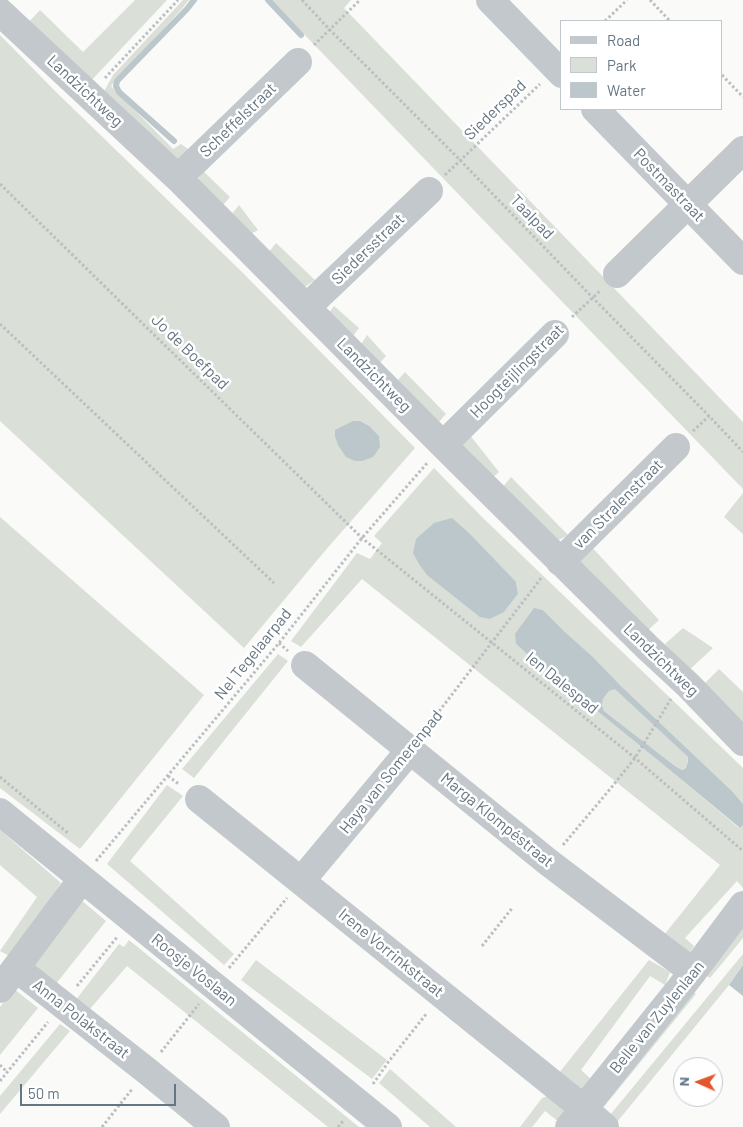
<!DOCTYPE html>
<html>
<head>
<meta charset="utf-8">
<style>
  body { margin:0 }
  #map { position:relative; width:743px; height:1127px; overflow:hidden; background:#fafaf8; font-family:Barlow,sans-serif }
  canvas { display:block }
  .legend { position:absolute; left:560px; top:20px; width:162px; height:90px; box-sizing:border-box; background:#fff; border:1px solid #c1c8cd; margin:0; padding:6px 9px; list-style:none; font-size:15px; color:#657683 }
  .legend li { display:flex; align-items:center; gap:10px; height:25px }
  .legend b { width:25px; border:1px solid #c1c8cd }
  .north { position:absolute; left:673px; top:1057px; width:50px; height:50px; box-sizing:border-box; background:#fff; border:1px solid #c1c8cd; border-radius:50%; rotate:272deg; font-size:14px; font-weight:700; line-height:20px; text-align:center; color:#657683 }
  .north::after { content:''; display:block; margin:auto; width:18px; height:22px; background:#e4572e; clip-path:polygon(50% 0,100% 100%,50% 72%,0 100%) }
  .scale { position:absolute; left:20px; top:1084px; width:156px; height:22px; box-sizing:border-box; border:2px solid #657683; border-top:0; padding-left:6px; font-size:15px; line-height:18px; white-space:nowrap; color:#657683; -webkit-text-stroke:4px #fff; paint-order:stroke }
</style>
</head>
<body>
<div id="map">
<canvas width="743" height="1127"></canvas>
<ul class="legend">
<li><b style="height:6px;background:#c3c8cc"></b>Road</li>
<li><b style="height:14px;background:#dadfd7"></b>Park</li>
<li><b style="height:14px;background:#bbc7cb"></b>Water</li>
</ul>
<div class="north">N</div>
<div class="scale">50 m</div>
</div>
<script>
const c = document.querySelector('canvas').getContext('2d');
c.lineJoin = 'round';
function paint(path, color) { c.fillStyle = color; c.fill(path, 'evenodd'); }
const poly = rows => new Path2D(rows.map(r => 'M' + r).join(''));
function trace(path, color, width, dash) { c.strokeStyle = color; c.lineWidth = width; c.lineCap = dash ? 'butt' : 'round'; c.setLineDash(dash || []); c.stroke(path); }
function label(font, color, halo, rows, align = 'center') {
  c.font = font + ' Barlow,sans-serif'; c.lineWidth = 5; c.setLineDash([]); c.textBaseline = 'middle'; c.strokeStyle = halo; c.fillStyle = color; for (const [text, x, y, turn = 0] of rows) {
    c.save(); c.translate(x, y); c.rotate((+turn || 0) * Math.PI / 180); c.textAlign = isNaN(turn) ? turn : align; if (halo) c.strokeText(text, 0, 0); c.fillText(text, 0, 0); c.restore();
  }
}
const green = poly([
  [135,0,167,0,89,83,27,24,40,10,83,52],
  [183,0,189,0,180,11,111,86,173,149,181,144,192,152,177,168,101,97,113,75],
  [271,0,351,0,344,8,743,422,743,489],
  [0,35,55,91,244,274,415,448,324,552,244,648,0,421],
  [203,171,230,197,223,205,196,183],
  [239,205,258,230,249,235,231,215],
  [276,243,315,280,303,288,268,253],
  [334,306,359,328,353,336,328,314],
  [367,335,386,356,378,365,360,346],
  [405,372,446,414,438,423,396,382],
  [469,434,499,472,491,479,456,447],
  [434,468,483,518,743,768,743,804,732,791,621,686,592,656,564,631,543,610,516,644,527,654,671,771,739,828,743,825,743,888,737,881,685,938,694,946,687,958,664,935,720,865,362,579,301,647,291,641,357,553,370,559,382,543,374,536],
  [516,582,518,594,504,612],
  [511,477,568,535,555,542,502,488],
  [743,493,743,534,724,517],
  [0,517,204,695,80,849,0,788],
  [589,544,659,620,645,633,573,563],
  [683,628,713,648,686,673,665,644],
  [278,654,288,661,194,778,182,769],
  [719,669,743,692,743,727,700,688],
  [615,688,688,757,687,767,682,770,675,766,604,711,602,705,603,699,609,691],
  [167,785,183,796,130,861,234,954,224,965,107,864],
  [0,830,61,883,56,891,60,898,11,957,0,951,37,897,0,865],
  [81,900,106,921,51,990,29,973],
  [743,924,743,938,710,978,703,973],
  [129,940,359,1127,328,1127,127,966,89,1010,75,1001,119,944,124,947],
  [743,954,743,965,729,985,613,1127,605,1121],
  [256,960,387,1060,372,1079,241,980],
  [649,960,670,972,665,985,650,976,581,1070,591,1079,579,1093,559,1073],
  [689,988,696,994,603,1108,596,1103],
  [14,989,38,1008,0,1055,0,1007],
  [60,1024,70,1031,0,1114,0,1096],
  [390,1069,456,1127,430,1127,379,1083],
  [554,1094,569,1108,559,1122,545,1111,532,1127,520,1127,542,1098]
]);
const water = poly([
  [353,421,360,421,369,426,379,436,380,447,373,457,362,461,355,461,346,457,338,445,335,436,335,430],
  [452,518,469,533,516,582,518,594,504,612,490,619,480,617,427,575,419,564,413,553,416,539,434,523],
  [534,608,543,610,564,631,592,656,621,686,732,791,743,804,743,825,740,828,671,771,527,654,516,644,515,634],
  [615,689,688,757,688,761,686,768,682,770,675,766,604,711,602,705,603,699,609,691],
  [743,965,743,996,729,985]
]);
const stream = poly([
  [268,0,301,35],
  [174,141,119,92,116,86,117,81,187,9,194,0]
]);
const path = poly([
  [302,0,330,30,460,160,592,297,709,416,743,452],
  [650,0,670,21],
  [605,21,627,0],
  [314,45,360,0],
  [722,75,743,97],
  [105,78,178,0],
  [445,175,540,84],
  [0,184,362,538,635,758,743,851],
  [572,317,600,291],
  [0,324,274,583],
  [693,431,709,416],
  [279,643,288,651],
  [424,731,542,577],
  [168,776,180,785],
  [0,777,69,834],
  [563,845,611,788,635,758,671,699],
  [96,861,279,643,362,538,428,462],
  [482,946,513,907],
  [229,968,287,898],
  [77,986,118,936],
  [161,1052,199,1004],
  [0,1065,7,1072],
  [0,1081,48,1022],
  [373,1084,389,1061,427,1013],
  [102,1127,133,1088],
  [338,1127,344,1120]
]);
const minor = poly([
  [490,0,562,74],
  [0,12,178,178,443,445,647,647,688,685,743,742],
  [595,109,743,261],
  [178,178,298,62],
  [617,274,743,150],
  [307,307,429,191],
  [443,445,555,334],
  [560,562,676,447],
  [305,665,548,862,693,972],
  [199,799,583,1108,605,1127],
  [0,812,388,1127],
  [301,881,410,750],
  [16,968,147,1071,216,1127],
  [0,989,82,879],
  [569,1127,693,972,743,905]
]);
const streetNames = [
  ["Landzichtweg",85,91,43],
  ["Siederspad",495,110,-44],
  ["Scheffelstraat",238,120,-44],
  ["Postmastraat",669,185,46],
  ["Taalpad",532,217,46],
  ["Siedersstraat",368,249,-44],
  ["Jo de Boefpad",190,352,44],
  ["Hoogteijlingstraat",517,371,-45],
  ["Landzichtweg",374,375,45],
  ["van Stralenstraat",618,504,-45],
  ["Nel Tegelaarpad",253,654,-51],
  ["Landzichtweg",661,660,44],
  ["Ien Dalespad",562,683,39],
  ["Haya van Somerenpad",391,772,-51],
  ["Marga Klompéstraat",497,820,39],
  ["Irene Vorrinkstraat",391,953,39],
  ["Roosje Voslaan",194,970,39],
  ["Belle van Zuylenlaan",657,1017,-51],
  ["Anna Polakstraat",81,1019,38]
];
paint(green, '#dadfd7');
paint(water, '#bbc7cb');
trace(stream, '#bbc7cb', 6);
trace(path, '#bbbfc2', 3, [2.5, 2.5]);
trace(minor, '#c3c8cc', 28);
label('16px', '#657683', '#fff', streetNames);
</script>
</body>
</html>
